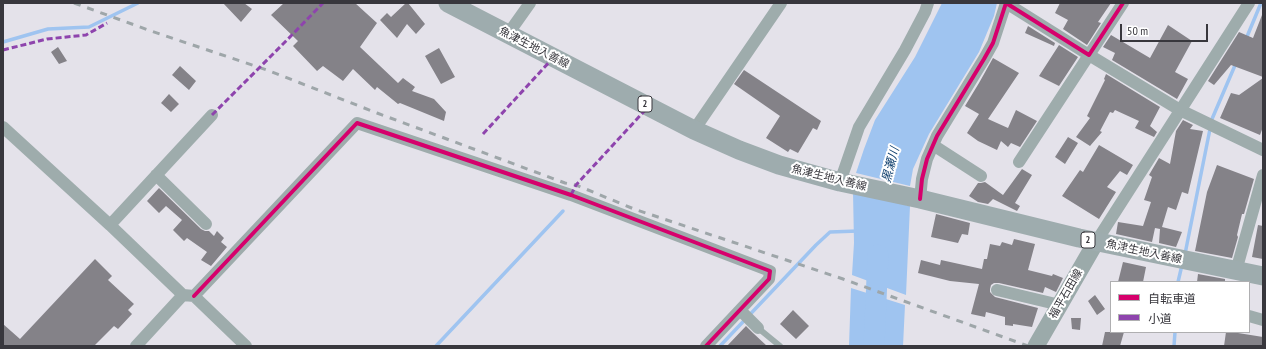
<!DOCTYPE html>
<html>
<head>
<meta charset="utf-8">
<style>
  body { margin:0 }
  #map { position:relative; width:1266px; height:349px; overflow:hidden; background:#e4e2ea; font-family:"PT Sans Narrow","Noto Sans JP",sans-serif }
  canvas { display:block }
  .frame { position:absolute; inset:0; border:4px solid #38373d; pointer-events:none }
  .legend { position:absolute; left:1110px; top:281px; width:140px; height:52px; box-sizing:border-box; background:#fff; border:1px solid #afafb1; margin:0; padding:5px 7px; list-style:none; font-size:12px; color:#38373d }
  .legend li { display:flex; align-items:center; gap:8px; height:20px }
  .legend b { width:20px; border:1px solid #afafb1 }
  .scale { position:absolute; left:1120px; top:24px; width:88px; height:18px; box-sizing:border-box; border:2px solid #38373d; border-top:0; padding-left:5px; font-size:12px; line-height:14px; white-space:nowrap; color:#38373d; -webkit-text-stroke:3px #fff; paint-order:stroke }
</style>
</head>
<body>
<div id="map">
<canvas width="1266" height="349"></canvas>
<div class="frame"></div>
<ul class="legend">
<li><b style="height:5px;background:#d6006c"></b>自転車道</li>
<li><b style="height:5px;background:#8e44ad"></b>小道</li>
</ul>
<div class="scale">50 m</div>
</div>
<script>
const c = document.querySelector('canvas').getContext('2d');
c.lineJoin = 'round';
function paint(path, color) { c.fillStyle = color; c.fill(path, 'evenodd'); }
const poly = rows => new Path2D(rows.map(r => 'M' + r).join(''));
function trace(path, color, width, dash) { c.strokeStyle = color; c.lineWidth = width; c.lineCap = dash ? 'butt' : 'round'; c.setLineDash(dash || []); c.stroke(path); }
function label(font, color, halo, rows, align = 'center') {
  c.font = font + ' "PT Sans Narrow","Noto Sans JP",sans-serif'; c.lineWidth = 4; c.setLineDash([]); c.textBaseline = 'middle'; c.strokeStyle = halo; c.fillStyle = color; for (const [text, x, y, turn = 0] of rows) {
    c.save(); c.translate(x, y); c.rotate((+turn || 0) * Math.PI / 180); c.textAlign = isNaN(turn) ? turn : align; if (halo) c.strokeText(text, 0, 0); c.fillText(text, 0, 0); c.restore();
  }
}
const water = poly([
  [942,3,997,3,994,16,979,52,929,134,913,169,910,186,856,173,864,149,875,120,915,57],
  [853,192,910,206,906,295,852,275,854,243],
  [851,288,905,305,903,346,849,346]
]);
const stream = poly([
  [1246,39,1261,3],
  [3,42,48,29,89,27,138,3],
  [1185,254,1212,119,1236,63],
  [1178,282,1182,265],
  [436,346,563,211],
  [720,346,816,245,830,232,858,231],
  [1174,346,1175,332]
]);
const river = poly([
  [874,346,878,255]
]);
const building = poly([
  [223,3,244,3,252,9,241,22],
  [284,3,355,3,377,23,360,47,398,83,403,78,415,87,412,91,434,99,446,112,444,121,400,103,398,104,377,87,375,90,353,69,343,81,323,66,317,71,293,46,298,41,271,15],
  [406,3,408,3,425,24,416,34,407,24,397,38,380,20,387,13,391,17],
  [1060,3,1111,3,1098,22,1101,23,1087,45,1063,29,1068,20,1055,13],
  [1262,15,1263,77,1231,65,1214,85,1208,81,1239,32,1253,38],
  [1168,25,1192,41,1175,72,1188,79,1177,99,1112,60,1115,53,1103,47,1111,35,1150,58],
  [1028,26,1055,43,1054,46,1025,33],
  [1059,45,1078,57,1059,86,1039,76],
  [58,47,67,61,59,64,51,52],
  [439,48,455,77,441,84,425,56],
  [993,58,1019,73,988,119,1008,128,1016,110,1037,121,1020,147,1011,143,1008,147,1001,141,997,150,978,141,967,133,979,114,965,106,979,83],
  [180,66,196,81,189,90,172,75],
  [744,70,821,121,817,130,813,128,798,153,790,149,788,152,766,138,780,116,734,84],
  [1106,74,1160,107,1150,126,1157,132,1154,137,1135,128,1139,121,1115,110,1113,113,1110,112,1100,131,1102,132,1090,146,1076,137,1090,118,1087,116,1105,80,1104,79],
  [1263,78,1263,127,1260,135,1220,118,1231,93,1239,95],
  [169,94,179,104,171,112,161,103],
  [1183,120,1193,125,1190,129,1203,131,1188,194,1182,192,1176,210,1168,207,1162,227,1182,232,1176,247,1159,243,1160,229,1155,228,1152,242,1116,234,1118,222,1143,226,1151,202,1144,200,1152,177,1149,175,1159,158,1170,164,1176,131],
  [1068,137,1078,143,1065,164,1055,157],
  [1099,145,1133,165,1127,175,1120,171,1107,187,1116,192,1099,219,1062,196,1080,170,1083,172],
  [1217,165,1254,179,1244,214,1242,214,1237,235,1238,237,1232,258,1195,251,1207,192],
  [1022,169,1032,175,1015,203,1020,206,1017,211,993,199,988,204,978,202,969,196,978,183,981,183,985,182,1003,195],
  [159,188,201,229,205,231,209,231,214,236,217,231,224,238,221,242,227,247,211,266,201,260,207,252,187,238,184,241,173,230,182,220,166,206,159,213,147,201],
  [936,214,970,223,968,235,962,234,958,243,931,237],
  [1258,225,1263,226,1263,259,1252,257],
  [1014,239,1035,244,1028,270,1052,276,1053,274,1063,278,1056,292,1045,287,1043,293,999,283,994,283,991,285,990,289,990,292,995,297,1038,308,1032,327,1013,324,1013,326,1005,325,1005,317,986,312,985,317,971,314,979,284,950,281,918,273,921,260,940,265,941,260,982,269,984,259,987,259,990,244,1000,246,1002,242,1012,245],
  [95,259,112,276,108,280,134,304,128,310,132,314,118,329,114,326,94,346,3,346,3,324,20,339],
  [1123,262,1146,267,1143,282,1118,282],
  [1198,274,1225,279,1225,282,1197,282],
  [1095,295,1105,309,1097,315,1088,301],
  [793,310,809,326,796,339,780,324],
  [1071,318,1081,318,1080,330,1072,329],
  [746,326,753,333,767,346,727,346],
  [1105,332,1124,332,1120,346,1102,346],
  [1226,332,1238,332,1238,333,1263,337,1263,346,1224,346]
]);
const service = poly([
  [758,328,780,346]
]);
const minor = poly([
  [508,34,530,3],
  [3,127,110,225,183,295],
  [694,130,781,3],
  [933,145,981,176],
  [1019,162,1089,55,1180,110,1263,150],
  [156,175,206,224],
  [840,182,859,127,905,50,925,12,928,3],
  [920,199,922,179,927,159,937,136,984,59,993,43,1006,3,1089,55,1123,3],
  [110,225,212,115],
  [1096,242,1249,3],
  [1236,271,1263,175],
  [997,290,1060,305],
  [194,296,357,123,571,195,770,271,769,279,706,346],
  [740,310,758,328],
  [1249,316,1263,320],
  [136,346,183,295,194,296,246,346]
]);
const secondary = poly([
  [1036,346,1096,242]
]);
const primary = poly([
  [448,3,694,130,739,150,779,165,840,182,920,199,1079,238,1263,276]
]);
const rail = poly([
  [74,3,151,31,267,70,377,113,565,183,576,185,634,209,843,279,1028,346]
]);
const quiet = poly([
  [3,50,47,39,86,35,107,23],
  [212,115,288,39,323,3],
  [483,134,553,58],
  [571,195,576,185,649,106]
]);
const cycleway = poly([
  [920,199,922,179,927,159,937,136,984,59,993,43,1006,3,1089,55,1123,3],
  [194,296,357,123,571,195,770,271,769,279,706,346]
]);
const shields = [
  [645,104,14],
  [1088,240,14]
];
const shieldNames = [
  ["2",645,104],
  ["2",1088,240]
];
const streetNames = [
  ["魚津生地入善線",534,48,27],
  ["魚津生地入善線",829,178,14],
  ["魚津生地入善線",1144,252,12],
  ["福平石田線",1066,294,-60]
];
const waterNames = [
  ["黒瀬川",891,165,-75]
];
paint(water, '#9fc4f0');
trace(stream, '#9fc4f0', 3.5);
trace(river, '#9fc4f0', 21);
paint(building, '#848288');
trace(service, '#9eacac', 6);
trace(minor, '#9eacac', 12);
trace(secondary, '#9baaaa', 17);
trace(primary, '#9eacae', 19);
trace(rail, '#9ea6a9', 3, [7, 7]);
trace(quiet, '#8e44ad', 3, [6, 3]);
trace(cycleway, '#d6006c', 4);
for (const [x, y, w] of shields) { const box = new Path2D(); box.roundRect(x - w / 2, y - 8, w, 16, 3); c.fillStyle = '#fff'; c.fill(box); trace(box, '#38373d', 1); }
label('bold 10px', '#38373d', null, shieldNames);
label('11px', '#38373d', '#fff', streetNames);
label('italic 12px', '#0f3f6d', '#fff', waterNames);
</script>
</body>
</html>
